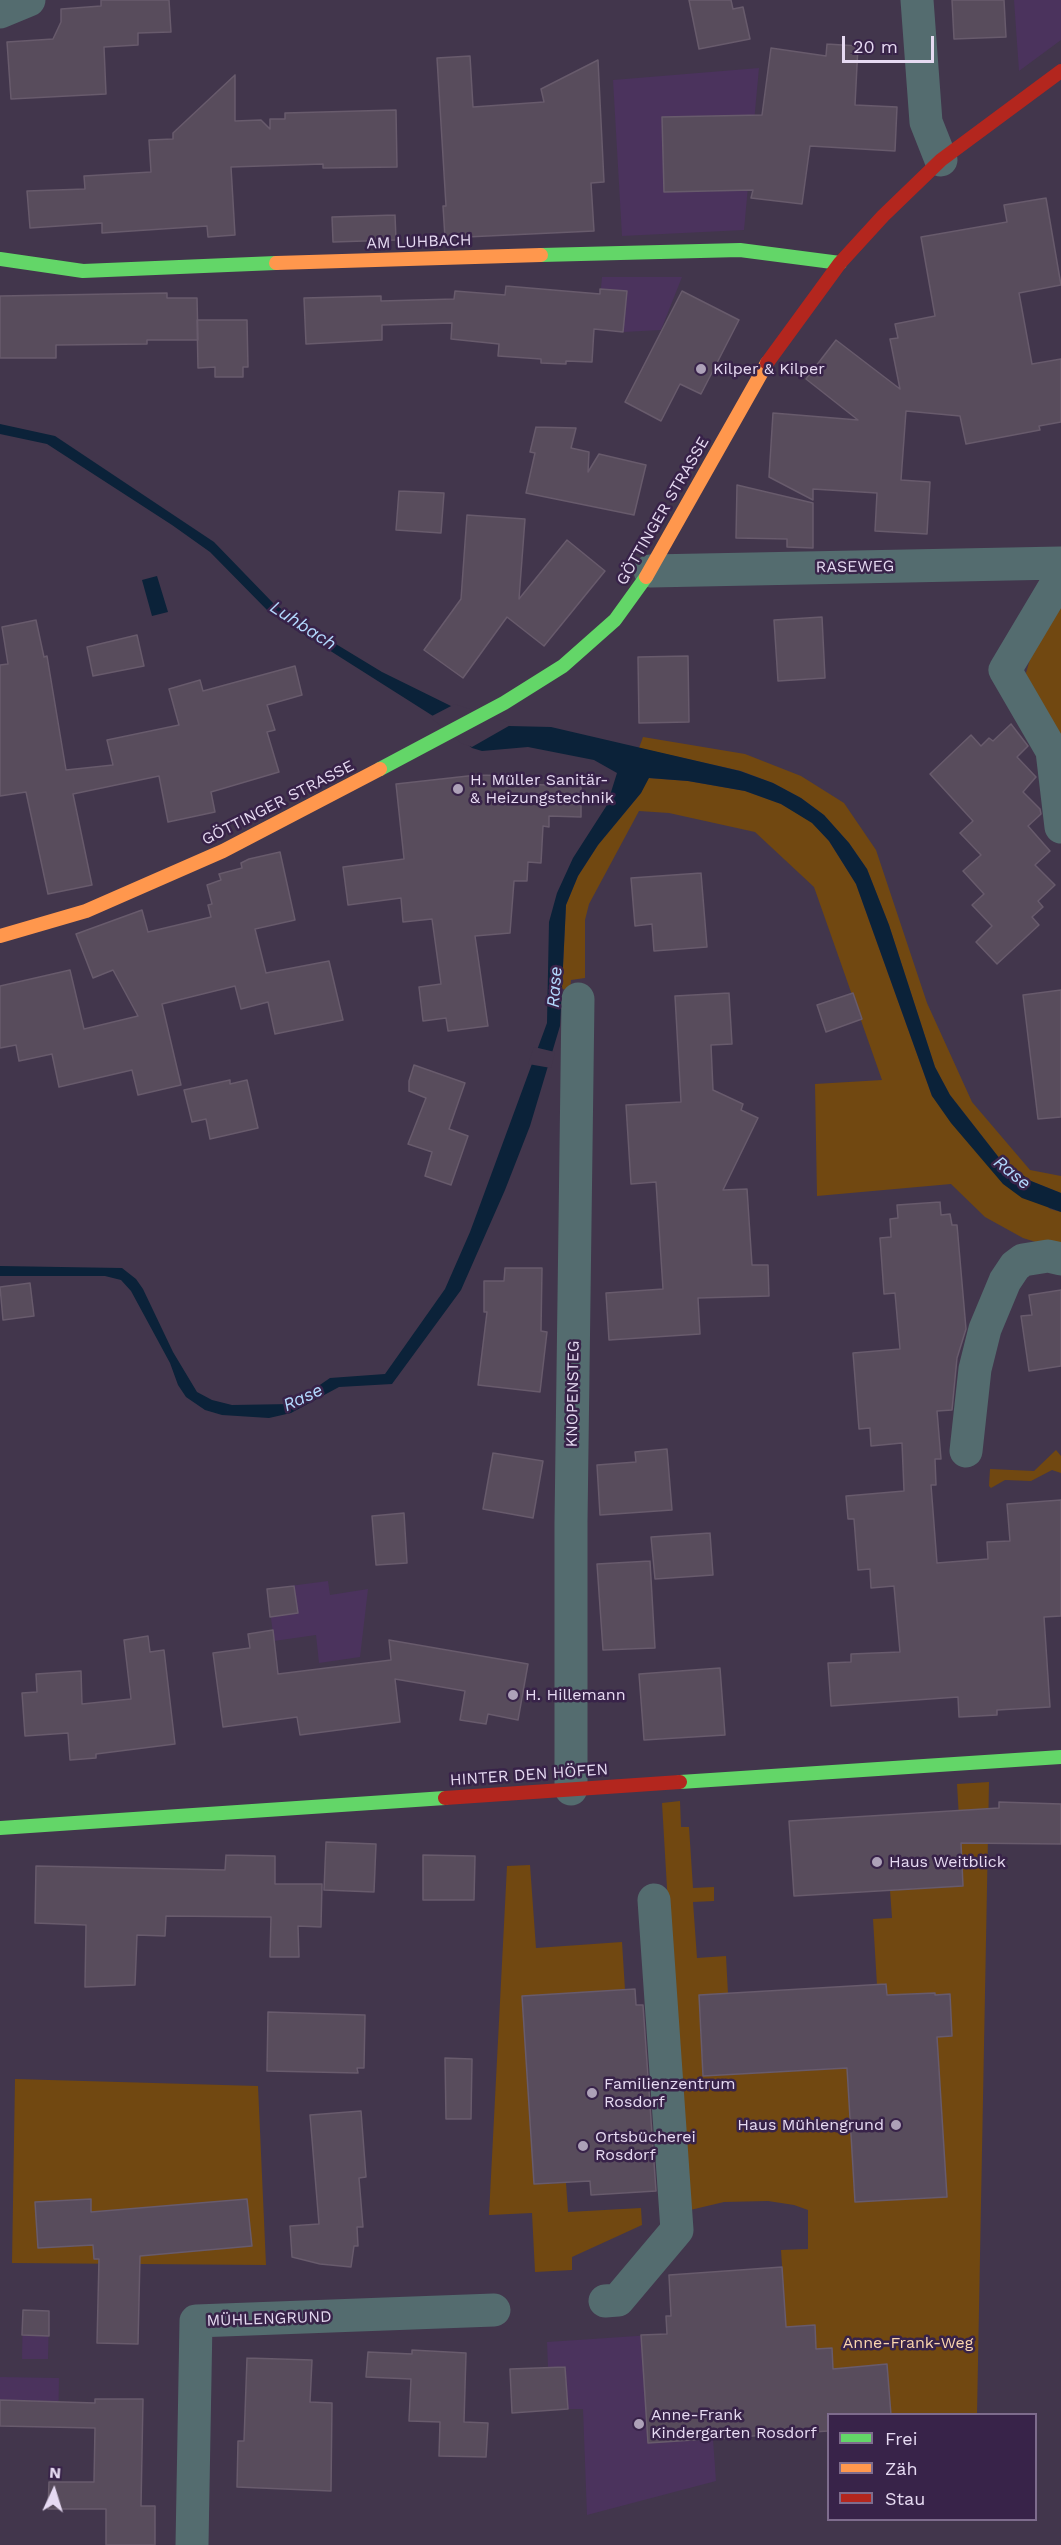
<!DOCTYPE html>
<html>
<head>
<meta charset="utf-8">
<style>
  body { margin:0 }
  #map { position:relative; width:1061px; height:2545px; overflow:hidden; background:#42364c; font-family:"Work Sans",sans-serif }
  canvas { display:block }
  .legend { position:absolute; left:827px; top:2413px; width:210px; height:108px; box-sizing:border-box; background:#382349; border:2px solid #7e6c8d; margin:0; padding:8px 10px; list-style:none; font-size:18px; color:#e6daf2 }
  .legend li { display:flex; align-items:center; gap:12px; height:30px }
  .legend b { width:30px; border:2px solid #7e6c8d }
  .north { position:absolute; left:24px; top:2461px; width:60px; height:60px; -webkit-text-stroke:4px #382349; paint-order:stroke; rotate:4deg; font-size:16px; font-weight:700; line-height:24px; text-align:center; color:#e6daf2 }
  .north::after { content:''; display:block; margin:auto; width:21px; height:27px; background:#e6daf2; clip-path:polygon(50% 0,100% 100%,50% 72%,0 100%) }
  .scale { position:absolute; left:842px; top:36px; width:92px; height:27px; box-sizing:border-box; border:3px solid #e6daf2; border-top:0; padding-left:8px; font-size:18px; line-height:21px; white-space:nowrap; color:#e6daf2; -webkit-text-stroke:4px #382349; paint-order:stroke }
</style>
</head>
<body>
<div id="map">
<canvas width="1061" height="2545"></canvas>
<ul class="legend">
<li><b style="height:8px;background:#63d668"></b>Frei</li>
<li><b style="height:8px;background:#ff974d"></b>Zäh</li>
<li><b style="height:8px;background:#b3261e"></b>Stau</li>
</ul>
<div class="north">N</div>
<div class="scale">20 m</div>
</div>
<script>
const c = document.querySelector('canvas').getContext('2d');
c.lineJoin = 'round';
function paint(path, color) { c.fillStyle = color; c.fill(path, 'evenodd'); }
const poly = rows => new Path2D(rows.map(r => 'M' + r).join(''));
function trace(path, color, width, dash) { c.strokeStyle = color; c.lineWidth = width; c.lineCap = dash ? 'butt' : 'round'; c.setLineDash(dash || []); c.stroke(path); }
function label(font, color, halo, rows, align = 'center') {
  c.font = font + ' "Work Sans",sans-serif'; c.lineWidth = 5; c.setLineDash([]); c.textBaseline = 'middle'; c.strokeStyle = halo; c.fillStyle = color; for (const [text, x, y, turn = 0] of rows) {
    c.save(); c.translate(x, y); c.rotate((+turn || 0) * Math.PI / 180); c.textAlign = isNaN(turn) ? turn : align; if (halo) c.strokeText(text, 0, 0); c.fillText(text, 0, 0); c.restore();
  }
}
const built = poly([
  [1014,0,1061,0,1061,40,1019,71],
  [759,68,744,230,622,236,613,80],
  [602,277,682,277,661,330,623,332,597,330],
  [328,1581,330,1595,368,1589,360,1657,319,1663,316,1635,274,1641,267,1589],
  [23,2310,49,2311,48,2359,22,2359],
  [711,2313,696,2440,713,2439,716,2481,587,2515,583,2409,568,2409,565,2367,548,2367,547,2342,667,2334,666,2316],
  [0,2377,59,2378,58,2428,0,2426]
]);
const green = poly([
  [1061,604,1061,735,1030,697,1026,673,1030,659],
  [643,737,745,754,801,776,844,803,876,850,927,1003,972,1102,1030,1170,1061,1176,1061,1193,1031,1181,1000,1159,950,1095,935,1067,889,925,867,869,849,843,824,815,801,798,773,783,741,771,639,748],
  [648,778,688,781,745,791,781,804,812,822,829,841,856,884,932,1096,1050,1209,1061,1212,1061,1250,1023,1238,985,1217,951,1184,817,1196,815,1084,882,1080,814,887,755,832,669,813,639,811,589,904,585,920,585,978,571,980,570,990,562,989,566,905,578,876,598,845,641,793],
  [1056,1450,1061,1456,1061,1473,1052,1470,1031,1481,1005,1480,991,1488,989,1486,990,1469,1034,1471],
  [989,1782,977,2414,836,2414,832,2348,816,2349,815,2325,786,2327,781,2250,808,2249,808,2210,794,2205,768,2201,724,2202,686,2211,662,1803,680,1801,681,1827,689,1827,693,1888,714,1887,714,1901,693,1902,697,1958,726,1956,728,1994,699,1995,703,2076,847,2068,855,2202,946,2197,937,2037,952,2036,950,1995,935,1995,934,1993,887,1995,886,1984,877,1985,873,1919,892,1918,890,1890,963,1886,957,1784],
  [530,1865,536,1948,622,1942,625,1990,534,2184,566,2183,568,2212,641,2208,642,2225,572,2257,572,2270,535,2272,532,2213,489,2215,507,1866],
  [15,2079,258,2086,266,2265,12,2263]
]);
const water = poly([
  [0,424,55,436,214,542,274,604,321,635,382,672,451,706,509,726,551,727,740,771,773,783,801,798,824,815,849,843,867,869,889,925,935,1067,950,1095,1000,1159,1031,1181,1061,1193,1061,1212,1022,1198,1003,1184,951,1123,932,1096,856,884,829,841,812,823,781,804,745,791,688,781,649,778,641,793,598,845,578,876,566,905,560,1026,530,1126,505,1190,461,1290,392,1384,339,1387,291,1413,269,1418,222,1415,205,1410,186,1397,178,1385,170,1363,131,1291,121,1280,105,1276,0,1276,0,1266,122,1268,136,1279,143,1289,173,1352,197,1392,212,1400,232,1405,292,1404,330,1378,385,1374,445,1289,470,1232,547,1023,549,922,557,893,573,858,607,805,617,773,594,760,528,747,482,751,472,748,433,716,269,612,210,552,172,525,47,444,0,434],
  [157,576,168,612,152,616,142,580]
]);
const pier = poly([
  [455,704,509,723,514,723,472,747,461,743,430,717],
  [534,1047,555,1052,551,1068,528,1064]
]);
const building = poly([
  [101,0,169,0,171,32,138,33,138,45,104,47,106,94,11,99,7,42,53,39,61,22,61,9,101,6,101,0],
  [689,0,731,0,733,9,743,7,750,39,699,49,689,0],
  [952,0,1004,0,1006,37,954,39,952,0],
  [827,44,858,46,855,105,897,107,895,151,810,146,802,204,751,198,753,190,664,192,662,117,762,115,771,48,826,56,827,44],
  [470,56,473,107,544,102,541,89,598,60,604,182,591,183,594,231,445,238,443,206,446,206,437,58,470,56],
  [235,75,235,121,261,120,270,129,270,119,285,119,285,113,396,110,397,167,323,168,323,164,231,167,235,235,208,237,207,226,102,233,102,223,30,228,27,191,85,189,84,176,151,172,149,140,173,139,173,133,235,75],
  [1046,198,1061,285,1019,293,1032,364,1061,359,1061,422,1039,426,1040,430,966,444,960,416,906,411,901,480,930,482,927,534,875,531,877,493,813,489,813,500,769,477,773,413,858,420,806,379,836,340,900,389,890,339,898,338,895,324,935,316,921,237,1007,222,1004,205,1046,198],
  [395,215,396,240,333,242,332,217,395,215],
  [506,286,600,294,600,289,627,291,623,332,594,329,592,362,566,361,566,364,541,363,541,359,498,356,499,344,451,339,452,323,382,325,382,340,306,344,304,298,381,296,381,301,454,299,455,291,505,295,506,286],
  [682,291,739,320,701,394,680,384,661,421,625,402,682,291],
  [167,293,167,298,197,298,198,340,147,340,147,344,56,345,56,358,0,358,0,296,167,293],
  [197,320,247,320,248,367,243,367,243,377,215,377,215,367,198,368,197,320],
  [536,427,576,428,571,448,589,452,588,472,599,454,646,465,634,515,526,493,535,453,530,452,536,427],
  [737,485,813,503,813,548,787,547,787,539,736,538,737,485],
  [399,491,444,493,441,533,396,530,399,491],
  [467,515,525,519,519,599,567,540,605,571,544,646,507,617,463,678,424,650,461,599,467,515],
  [822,617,825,678,778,681,774,620,822,617],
  [36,620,44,657,47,656,66,770,113,765,107,740,179,725,169,689,200,680,203,691,295,666,302,695,267,705,275,730,267,732,279,772,211,792,215,812,168,822,159,776,73,794,92,885,48,894,26,792,0,796,0,665,8,664,2,627,36,620],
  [137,635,144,666,93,676,87,647,137,635],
  [688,656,689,722,639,723,638,657,688,656],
  [1011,724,1028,746,1017,757,1036,777,1023,792,1040,809,1041,814,1028,826,1050,851,1035,865,1055,885,1038,901,1043,907,1032,917,1039,925,997,964,976,942,992,926,972,905,984,894,963,871,981,855,960,833,973,821,930,774,971,735,981,746,989,738,993,741,1011,724],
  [477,775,516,776,515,784,581,786,581,817,549,816,549,827,543,826,541,863,528,862,527,881,514,881,510,933,475,936,488,1026,448,1031,446,1018,423,1021,419,987,441,984,432,919,403,922,401,898,348,905,343,867,404,859,396,784,477,775],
  [280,852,295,920,255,929,266,973,329,961,343,1020,275,1034,268,1002,241,1009,235,986,162,1004,181,1085,138,1095,132,1070,59,1087,52,1054,19,1061,16,1045,0,1048,0,986,70,970,84,1029,138,1016,113,970,93,978,76,934,142,910,148,932,211,917,208,905,212,904,207,885,221,880,219,874,242,868,241,863,249,859,280,852],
  [701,873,707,947,654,951,652,924,635,926,631,878,701,873],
  [1061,990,1061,1117,1038,1119,1023,995,1061,990],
  [729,993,732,1044,711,1045,713,1090,743,1104,741,1110,758,1118,723,1190,747,1189,752,1265,768,1265,769,1296,698,1298,700,1334,609,1340,606,1293,663,1289,656,1182,631,1184,626,1105,681,1102,675,996,729,993],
  [853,993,862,1019,826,1032,817,1005,853,993],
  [414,1065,465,1083,449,1129,468,1136,451,1185,425,1176,432,1152,408,1144,426,1098,409,1091,409,1081,414,1065],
  [230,1080,230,1084,247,1080,258,1128,210,1139,206,1119,192,1122,184,1090,230,1080],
  [940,1202,941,1215,950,1214,952,1225,957,1225,966,1329,957,1358,952,1410,937,1411,941,1459,935,1459,936,1485,931,1485,937,1563,988,1559,987,1542,1010,1541,1007,1504,1061,1500,1061,1616,1044,1617,1050,1707,997,1710,997,1715,959,1717,958,1697,831,1706,828,1663,851,1662,851,1654,900,1652,894,1586,871,1588,870,1569,858,1570,854,1519,848,1519,846,1496,904,1491,902,1443,871,1446,870,1428,859,1429,853,1353,900,1349,895,1293,884,1294,880,1238,891,1237,890,1219,898,1218,897,1205,940,1202],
  [505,1268,542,1268,541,1331,547,1332,540,1392,478,1385,487,1312,484,1312,484,1281,504,1281,505,1268],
  [30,1283,34,1316,3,1320,0,1287,30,1283],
  [1061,1290,1061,1366,1029,1371,1021,1316,1032,1315,1029,1295,1061,1290],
  [667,1449,672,1510,600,1515,597,1465,636,1462,635,1452,667,1449],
  [493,1453,543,1461,533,1518,483,1509,493,1453],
  [404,1513,407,1563,376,1565,372,1516,404,1513],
  [710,1533,713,1575,655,1579,651,1537,710,1533],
  [650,1561,655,1648,603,1650,597,1564,650,1561],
  [294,1586,298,1613,270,1617,267,1589,294,1586],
  [273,1630,278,1674,391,1660,389,1640,528,1664,518,1720,488,1714,486,1724,460,1720,465,1691,395,1679,400,1722,300,1735,297,1717,223,1727,213,1653,250,1648,248,1634,273,1630],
  [148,1636,150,1652,164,1650,175,1744,96,1754,96,1758,70,1760,68,1733,25,1736,22,1693,37,1692,36,1674,81,1671,82,1704,131,1699,124,1640,148,1636],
  [720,1668,725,1735,644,1740,639,1674,720,1668],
  [999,1802,1061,1804,1061,1844,961,1843,963,1886,794,1896,789,1821,999,1808,999,1802],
  [326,1842,376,1844,374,1892,324,1890,326,1842],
  [226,1855,275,1856,275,1884,322,1884,321,1927,298,1926,299,1957,270,1957,271,1917,166,1916,165,1936,137,1935,135,1985,85,1987,86,1925,35,1923,36,1866,225,1870,226,1855],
  [423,1855,475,1856,474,1900,423,1900,423,1855],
  [886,1984,887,1995,935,1993,935,1995,950,1994,952,2036,937,2037,947,2197,855,2202,847,2068,703,2076,699,1995,886,1984],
  [635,1989,636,2005,643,2005,656,2191,591,2195,590,2181,534,2184,522,1996,635,1989],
  [268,2012,365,2015,364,2068,357,2068,358,2073,267,2071,268,2012],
  [445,2058,472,2059,471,2119,446,2119,445,2058],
  [361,2111,366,2177,359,2178,363,2227,357,2227,358,2246,354,2246,351,2267,320,2264,292,2257,290,2226,319,2224,310,2115,361,2111],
  [91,2199,91,2212,247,2199,252,2246,140,2256,138,2344,97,2343,99,2259,94,2259,93,2245,38,2248,35,2202,91,2199],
  [782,2267,786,2327,815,2325,816,2349,832,2348,833,2369,887,2364,891,2415,828,2415,828,2431,648,2443,641,2335,667,2334,666,2316,671,2316,669,2275,782,2267],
  [23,2310,49,2311,49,2336,22,2335,23,2310],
  [412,2350,466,2353,464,2422,488,2423,486,2457,439,2456,440,2422,409,2421,411,2379,366,2377,368,2352,412,2354,412,2350],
  [247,2358,312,2360,310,2402,332,2403,331,2491,237,2487,238,2441,244,2441,247,2358],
  [565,2367,568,2409,512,2413,510,2369,565,2367],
  [95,2399,143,2399,141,2506,155,2506,155,2545,106,2545,106,2509,48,2509,49,2482,94,2482,95,2428,0,2426,0,2400,95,2403,95,2399]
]);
const street = poly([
  [917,0,926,122,941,160],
  [0,12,29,0],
  [650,571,1061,563],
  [1061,576,1005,670,1052,751,1061,827],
  [966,1451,975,1369,985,1329,1005,1281,1015,1266,1023,1260,1048,1256,1061,1259],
  [571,1789,571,1522,578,999],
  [605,2301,618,2300,677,2230,654,1900],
  [192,2545,196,2321,494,2310]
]);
const fast = poly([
  [541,255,740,250,840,263],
  [0,259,83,271,276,263],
  [380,769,504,703,563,666,615,620,646,577],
  [680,1782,1061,1757],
  [0,1828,445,1798]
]);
const slow = poly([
  [276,263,541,255],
  [646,577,767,363],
  [0,936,86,911,223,851,380,769]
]);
const jam = poly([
  [767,363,840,263,883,216,941,160,1061,71],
  [445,1798,680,1782]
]);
const markers = [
  [701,369,6,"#ada1b8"],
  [458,789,6,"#ada1b8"],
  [513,1695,6,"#ada1b8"],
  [877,1862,6,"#ada1b8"],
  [592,2093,6,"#ada1b8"],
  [896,2125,6,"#ada1b8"],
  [583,2146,6,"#ada1b8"],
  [639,2424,6,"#ada1b8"]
];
const streetNames = [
  ["AM LUHBACH",419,242,-2],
  ["GÖTTINGER STRASSE",663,511,-60],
  ["RASEWEG",855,567,-1],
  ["GÖTTINGER STRASSE",278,803,-27],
  ["KNOPENSTEG",573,1394,-89],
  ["HINTER DEN HÖFEN",529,1775,-4],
  ["MÜHLENGRUND",269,2319,-2]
];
const poiNames = [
  ["Kilper & Kilper",713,369],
  ["H. Müller Sanitär-",470,780],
  ["& Heizungstechnik",470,798],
  ["H. Hillemann",525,1695],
  ["Haus Weitblick",889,1862],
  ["Familienzentrum",604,2084],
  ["Rosdorf",604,2102],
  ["Haus Mühlengrund",884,2125,"right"],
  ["Ortsbücherei",595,2137],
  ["Rosdorf",595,2155],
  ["Anne-Frank",651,2415],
  ["Kindergarten Rosdorf",651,2433]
];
const parkNames = [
  ["Anne-Frank-Weg",908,2343]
];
const waterNames = [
  ["Luhbach",303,626,33],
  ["Rase",555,987,-86],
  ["Rase",1012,1173,39],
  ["Rase",303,1398,-25]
];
paint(built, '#4b335d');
paint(green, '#714811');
paint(water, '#0b2239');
paint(pier, '#42364c');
paint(building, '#584c5c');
trace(building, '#685b6c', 1.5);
trace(street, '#546c6f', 33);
trace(fast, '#63d668', 14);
trace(slow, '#ff974d', 14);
trace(jam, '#b3261e', 14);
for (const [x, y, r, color] of markers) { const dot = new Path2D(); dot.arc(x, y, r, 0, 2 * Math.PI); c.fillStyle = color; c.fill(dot); trace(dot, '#382349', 2); }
label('16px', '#e6daf2', '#382349', streetNames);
label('16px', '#e6daf2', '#382349', poiNames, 'left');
label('16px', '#fbd6af', '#382349', parkNames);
label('italic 18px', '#b3d9fe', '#382349', waterNames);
</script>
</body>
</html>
